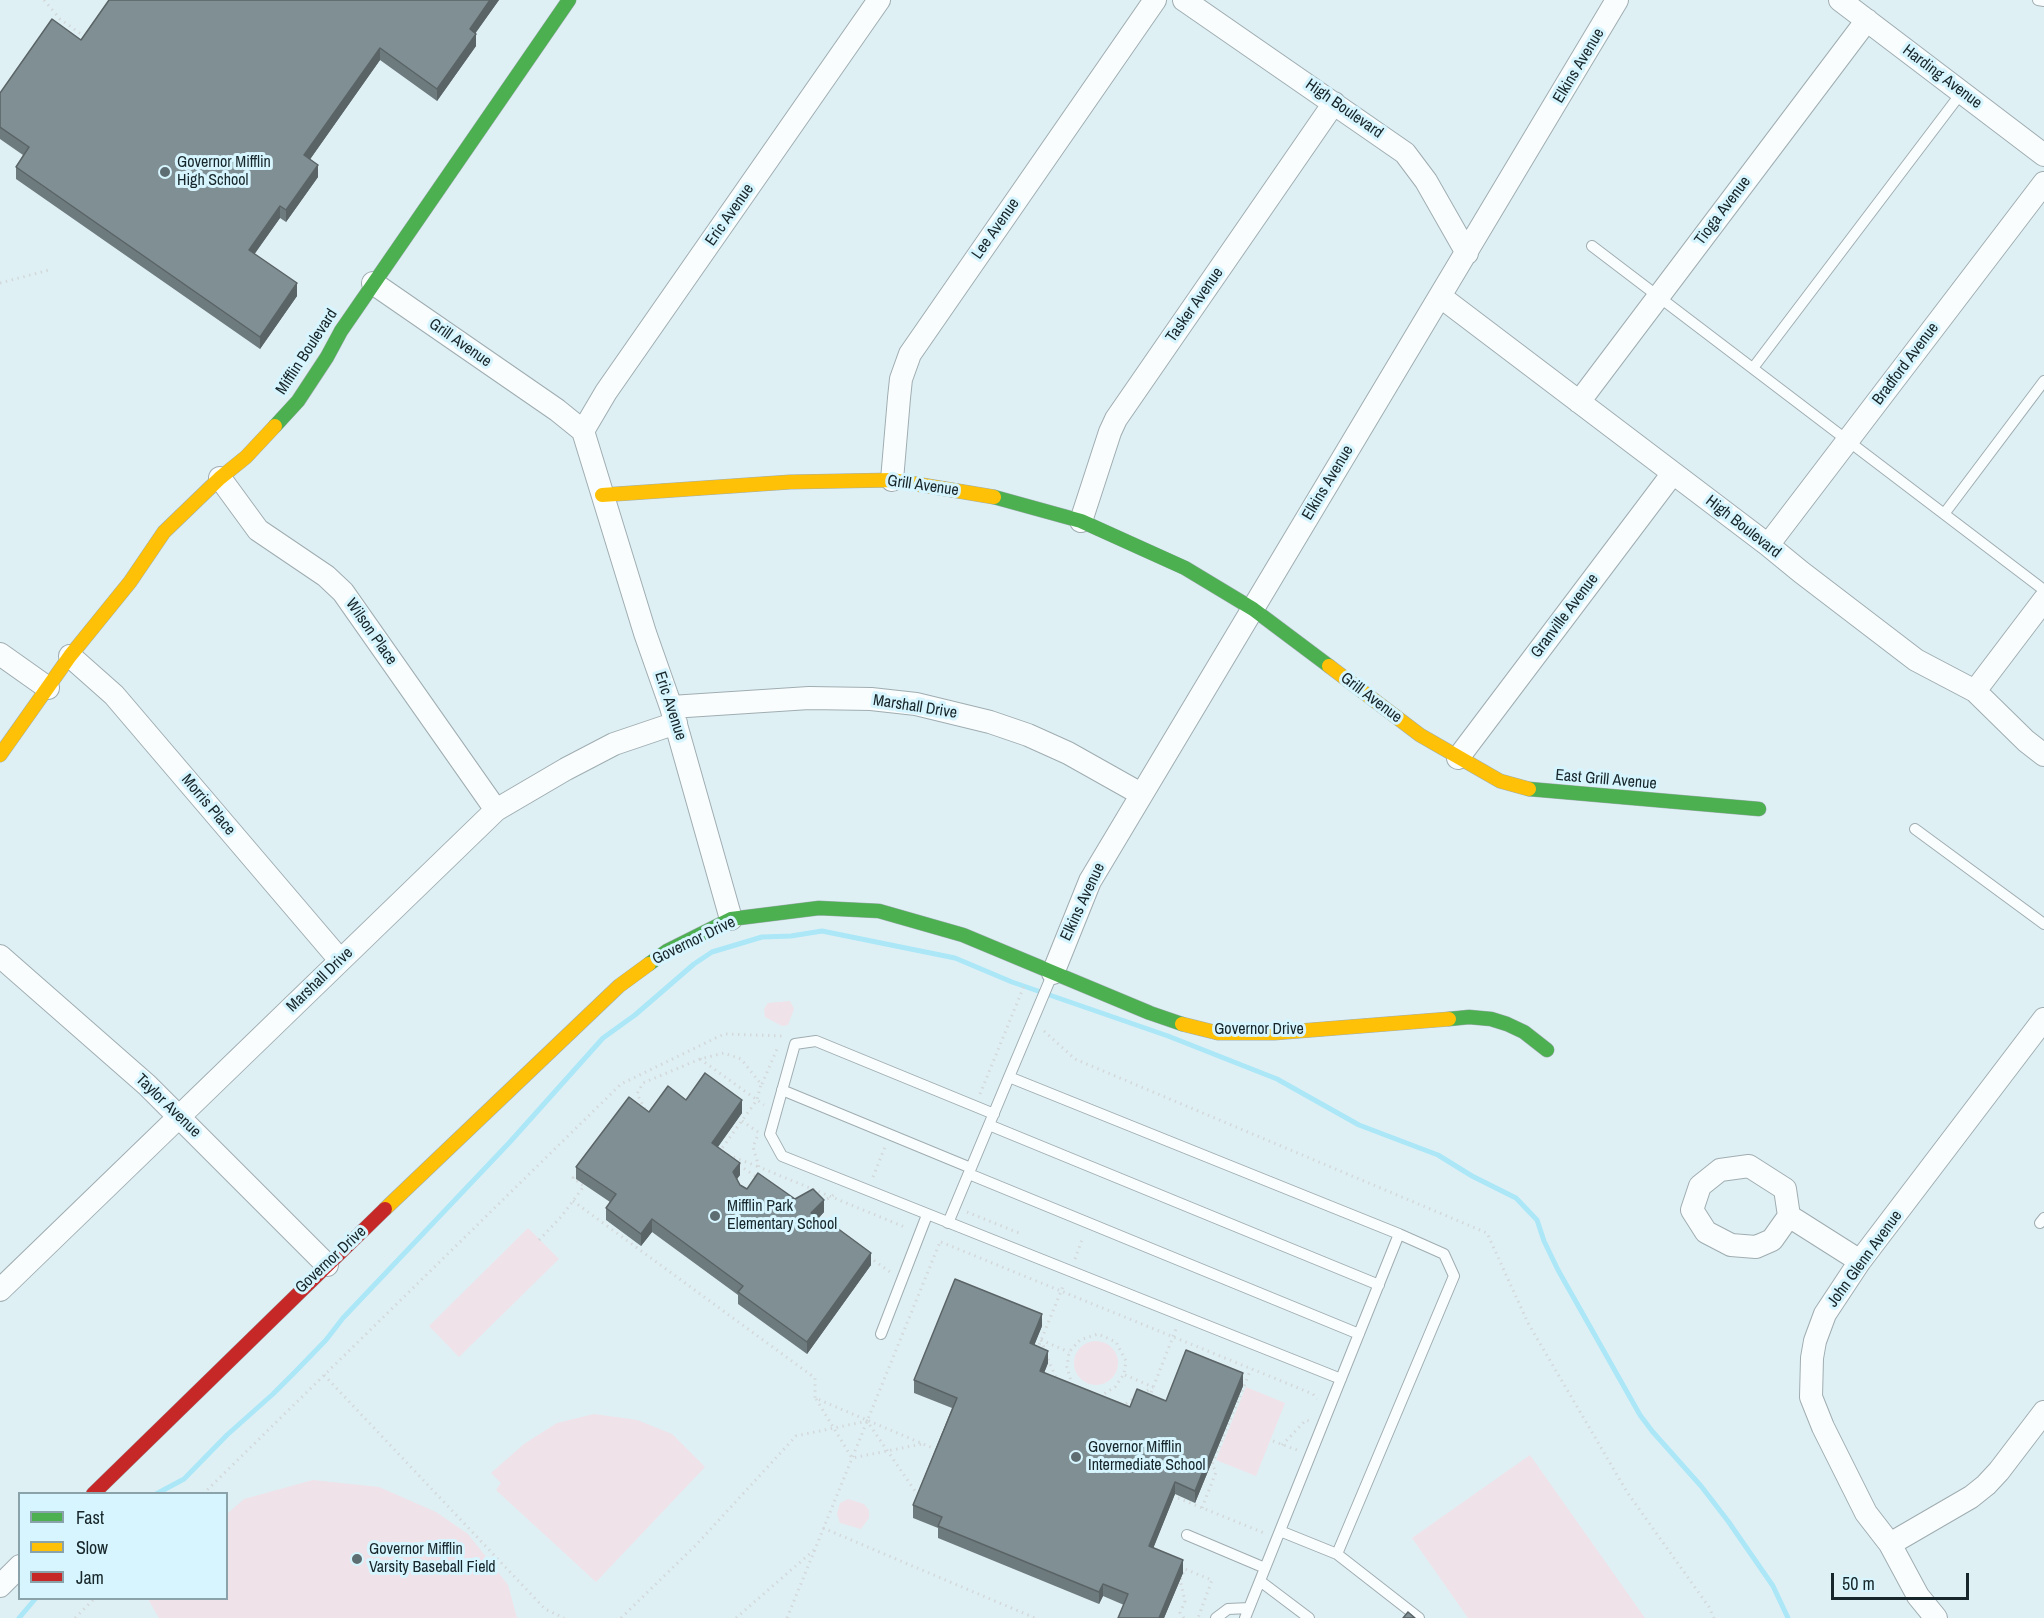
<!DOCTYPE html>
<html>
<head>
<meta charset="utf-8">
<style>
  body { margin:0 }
  #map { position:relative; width:2044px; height:1618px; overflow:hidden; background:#dff0f5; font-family:"Archivo Narrow",sans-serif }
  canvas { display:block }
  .legend { position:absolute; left:18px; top:1492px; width:210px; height:108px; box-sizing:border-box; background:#d6f5fe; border:2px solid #8aa2a9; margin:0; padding:8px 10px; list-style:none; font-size:18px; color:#17262a }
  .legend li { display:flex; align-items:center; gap:12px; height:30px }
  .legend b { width:30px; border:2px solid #8aa2a9 }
  .scale { position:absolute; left:1831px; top:1573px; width:138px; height:27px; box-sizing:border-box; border:3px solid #17262a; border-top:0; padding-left:8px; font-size:18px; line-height:21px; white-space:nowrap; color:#17262a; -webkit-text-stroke:4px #d6f5fe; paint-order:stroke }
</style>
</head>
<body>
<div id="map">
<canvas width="2044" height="1618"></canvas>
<ul class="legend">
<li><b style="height:8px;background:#4caf50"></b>Fast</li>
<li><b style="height:8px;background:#ffc107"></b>Slow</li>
<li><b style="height:8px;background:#c62828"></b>Jam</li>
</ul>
<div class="scale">50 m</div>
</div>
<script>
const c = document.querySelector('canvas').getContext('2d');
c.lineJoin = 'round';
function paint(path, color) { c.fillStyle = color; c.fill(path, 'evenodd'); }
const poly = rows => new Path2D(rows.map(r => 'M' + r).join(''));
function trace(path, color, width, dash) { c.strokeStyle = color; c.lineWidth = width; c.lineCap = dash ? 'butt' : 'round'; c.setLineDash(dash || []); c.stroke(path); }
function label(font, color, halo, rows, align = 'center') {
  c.font = font + ' "Archivo Narrow",sans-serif'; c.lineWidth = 6; c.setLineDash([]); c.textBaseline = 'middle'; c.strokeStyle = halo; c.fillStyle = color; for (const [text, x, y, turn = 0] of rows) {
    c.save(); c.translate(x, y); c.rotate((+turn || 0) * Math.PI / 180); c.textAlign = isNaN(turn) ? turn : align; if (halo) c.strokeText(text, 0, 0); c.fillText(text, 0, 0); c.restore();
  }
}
const green = poly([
  [790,1001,794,1009,788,1025,782,1026,765,1017,764,1009,768,1003],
  [528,1228,559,1259,459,1357,429,1326],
  '1074 1363a22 22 0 1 1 44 0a22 22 0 1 1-44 0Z',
  [1246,1387,1285,1403,1256,1476,1216,1460],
  [594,1414,637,1420,672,1434,705,1467,596,1582,496,1490,501,1483,491,1473,524,1444,557,1423],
  [1530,1455,1645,1618,1468,1618,1412,1538],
  [313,1480,379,1487,436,1512,468,1534,508,1585,517,1618,159,1618,148,1599,226,1598,227,1514,244,1499],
  [848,1499,864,1504,869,1510,869,1518,861,1529,840,1523,837,1514,840,1503]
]);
const stream = poly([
  [156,1494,184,1479,227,1435,273,1394,295,1372,326,1340,343,1318,509,1143,603,1038,635,1015,694,964,712,952,762,937,791,936,822,931,955,958,1012,982,1168,1036,1277,1079,1359,1125,1438,1155,1472,1176,1516,1198,1537,1220,1544,1241,1558,1270,1640,1415,1652,1431,1701,1486,1728,1521,1773,1586,1788,1618],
  [19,1618,36,1598]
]);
const path = poly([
  [44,0,60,19,85,37],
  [0,283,49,270],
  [1044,1031,1075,1059,1487,1233,1528,1323,1627,1492,1709,1607,1714,1618],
  [700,1059,764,1105],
  [762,1084,777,1049],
  [980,1094,1024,986],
  [645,1109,637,1094,643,1083,700,1059,724,1053,741,1059,761,1084,757,1100,720,1151,721,1152],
  [742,1121,758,1132],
  [757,1137,753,1147,759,1167,907,1228],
  [728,1155,759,1167],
  [739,1165,758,1178],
  [873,1177,885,1147],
  [573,1201,815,1378,815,1398,935,1449],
  [822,1202,837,1193],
  [967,1212,1019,1233],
  [539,1240,561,1217,584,1186,573,1178,578,1172],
  [941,1242,1313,1394,1317,1399],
  [869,1257,890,1272],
  [1075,1259,1083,1237],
  [1041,1340,1046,1352],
  [1041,1340,1069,1352],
  [1037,1350,1064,1284],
  [1048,1359,1057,1380],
  [324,1375,545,1609,564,1618],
  [1125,1375,1153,1387],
  [1072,1385,1067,1367,1069,1352,1080,1340,1098,1334,1116,1342,1126,1361,1124,1374,1115,1387,1099,1397],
  [1142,1394,1153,1387],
  [1149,1398,1176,1329],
  [816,1399,852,1458,922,1444],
  [1121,1407,1136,1397],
  [1273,1441,1297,1450],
  [1282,1445,1306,1420,1309,1421],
  [203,1494,621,1084,724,1034,783,1036],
  [1178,1498,1264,1533],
  [1202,1508,1216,1472,1212,1464,1251,1369],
  [823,1528,1035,1618],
  [1180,1567,1212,1580,1198,1618],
  [75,1618,95,1598],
  [621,1618,696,1545,796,1436,867,1421,915,1491],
  [736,1618,814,1550],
  [787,1618,940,1242],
  [1184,1618,1180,1613,1185,1601,1180,1580,1185,1569]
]);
const lane = poly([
  [2038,0,2044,1],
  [1592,246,2044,590],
  [1753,368,1962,92],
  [1944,514,2044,381],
  [1915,829,2044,924],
  [1052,975,1009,1077,1399,1234,1245,1618],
  [782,1090,971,1168],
  [994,1114,816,1041,795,1044,770,1134,782,1156,1341,1379],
  [989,1125,1379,1285],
  [969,1174,1359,1334],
  [948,1223,1009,1077],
  [2040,1223,2044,1218],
  [1399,1234,1444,1254,1454,1276,1337,1554,1419,1618],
  [881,1334,927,1215],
  [1280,1531,1337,1554],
  [1187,1535,1265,1568],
  [1260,1581,1309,1618],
  [1216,1618,1228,1609,1249,1608]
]);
const street = poly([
  [1184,0,1405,153,1426,181,1467,253],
  [1840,0,2044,155],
  [373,283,557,410,583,431,645,633,671,707,731,919],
  [1441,297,1768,545,1801,572,1916,660,1975,691,2026,741,2044,755],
  [1579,402,1867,20],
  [583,431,606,392,879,0],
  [220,478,258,530,326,576,343,592,496,810],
  [892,480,899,398,901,379,910,354,1155,0],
  [1081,521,1110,432,1116,419,1334,103],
  [1768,545,2044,183],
  [0,654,48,688],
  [70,656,114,695,340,960],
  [1975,691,2044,600],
  [671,707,809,698,871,699,916,704,990,722,1028,735,1068,753,1141,794],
  [1458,758,1673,473],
  [0,956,147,1085,327,1265],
  [1053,973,1090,881,1617,0],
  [1789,1216,1772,1240,1756,1247,1731,1245,1706,1232,1692,1210,1700,1186,1720,1170,1749,1166,1785,1189,1789,1216,1860,1261],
  [0,1290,496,810,566,769,614,744,676,723],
  [1890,1544,1971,1497,1986,1485,1999,1471,2044,1412],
  [0,1586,20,1566],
  [1936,1618,1918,1596,1890,1544,1866,1513,1823,1427,1811,1397,1812,1358,1815,1341,1825,1314,1860,1261,2044,1019]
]);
const fast = poly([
  [275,426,298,401,327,357,341,331,569,0],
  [994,497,1081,521,1185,568,1253,609,1329,666],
  [1529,789,1759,809],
  [649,964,667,951,731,919,819,908,879,911,963,935,1150,1013,1182,1024],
  [1449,1019,1469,1017,1491,1019,1507,1024,1524,1032,1547,1050]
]);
const slow = poly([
  [602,495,790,482,892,480,994,497],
  [1329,666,1420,735,1500,781,1529,789],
  [0,755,70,656,130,582,164,532,220,478,246,457,275,426],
  [1182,1024,1218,1033,1274,1033,1449,1019],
  [385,1209,619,986,649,964]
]);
const jam = poly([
  [93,1494,385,1209]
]);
const wall = poly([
  [109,0,499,0,475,33,476,46,437,101,380,60,310,159,318,177,286,222,280,218,254,254,297,296,260,349,16,179,16,167,23,155,0,139,0,93,81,40],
  [686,1100,742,1113,718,1147,740,1175,737,1179,740,1185,747,1189,795,1199,824,1212,818,1219,871,1265,807,1354,738,1304,738,1295,652,1232,641,1246,606,1220,606,1208,610,1202,576,1179,576,1167,649,1112],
  [1042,1326,1034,1345,1048,1363,1044,1373,1130,1407,1243,1386,1195,1503,1175,1494,1153,1548,1183,1573,1164,1618,1118,1618,1124,1605,1103,1596,1099,1604,938,1538,938,1528,913,1518,913,1505,952,1408,914,1393,914,1380]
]);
const shadedWall = poly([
  [490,0,499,0,470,41,470,29],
  [476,34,476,46,437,101,437,89],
  [380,48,380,60,304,168,304,155],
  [318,165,318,177,286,222,286,210],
  [280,206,280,218,249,262,249,250],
  [297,283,297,296,260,349,260,337],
  [742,1100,742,1113,712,1155,712,1143],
  [740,1163,740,1175,733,1184,733,1172],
  [824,1200,824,1212,811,1226,811,1213],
  [652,1219,652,1232,641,1246,641,1234],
  [871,1253,871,1265,807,1354,807,1342],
  [1042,1314,1042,1326,1030,1356,1030,1343],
  [1048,1351,1048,1363,1040,1383,1040,1371],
  [1243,1373,1243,1386,1195,1503,1195,1491],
  [1175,1482,1175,1494,1149,1559,1149,1546],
  [1183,1560,1183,1573,1164,1618,1159,1618],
  [1103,1584,1103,1596,1099,1604,1099,1592]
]);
const building = poly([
  [109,0,490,0,470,29,476,34,437,89,380,48,304,155,318,165,286,210,280,206,249,250,297,283,260,337,16,167,29,147,0,127,0,93,52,19,81,40,109,0],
  [705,1073,742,1100,712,1143,740,1163,733,1172,740,1185,747,1189,758,1173,795,1199,813,1189,824,1200,811,1213,829,1227,833,1225,871,1253,807,1342,738,1292,743,1286,652,1219,641,1234,606,1208,616,1194,576,1167,629,1097,649,1112,668,1086,686,1100,705,1073],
  [955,1279,1042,1314,1030,1343,1048,1351,1040,1371,1130,1407,1137,1389,1166,1401,1186,1350,1243,1373,1195,1491,1175,1482,1149,1546,1183,1560,1159,1618,1118,1618,1128,1594,1103,1584,1099,1592,938,1526,942,1517,913,1505,957,1398,914,1380,955,1279],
  [1408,1612,1415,1618,1403,1618,1408,1612]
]);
const markers = [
  [165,172,6,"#5d6d71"],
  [715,1216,6,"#5d6d71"],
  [1076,1457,6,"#5d6d71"],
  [357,1559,6,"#5d6d71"]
];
const streetNames = [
  ["Elkins Avenue",1579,66,-59],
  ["Harding Avenue",1942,77,37],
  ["High Boulevard",1344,109,35],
  ["Tioga Avenue",1723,211,-53],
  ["Eric Avenue",730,215,-55],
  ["Lee Avenue",996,229,-55],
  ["Tasker Avenue",1195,305,-55],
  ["Grill Avenue",460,343,35],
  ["Mifflin Boulevard",307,352,-57],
  ["Bradford Avenue",1906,364,-53],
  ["Elkins Avenue",1328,483,-59],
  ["Grill Avenue",923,486,8],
  ["High Boulevard",1743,527,38],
  ["Granville Avenue",1565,616,-53],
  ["Wilson Place",371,632,55],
  ["Grill Avenue",1371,698,37],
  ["Eric Avenue",670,706,72],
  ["Marshall Drive",915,707,9],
  ["East Grill Avenue",1606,780,5],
  ["Morris Place",208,805,50],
  ["Elkins Avenue",1083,902,-65],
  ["Governor Drive",694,941,-26],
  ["Marshall Drive",320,980,-44],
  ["Governor Drive",1259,1030],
  ["Taylor Avenue",168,1106,44],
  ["John Glenn Avenue",1865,1259,-54],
  ["Governor Drive",331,1260,-43]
];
const poiNames = [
  ["Governor Mifflin",177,163],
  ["High School",177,181],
  ["Mifflin Park",727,1207],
  ["Elementary School",727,1225],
  ["Governor Mifflin",1088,1448],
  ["Intermediate School",1088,1466],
  ["Governor Mifflin",369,1550],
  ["Varsity Baseball Field",369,1568]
];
paint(green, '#efe2e8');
trace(stream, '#abe7f7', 5);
trace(lane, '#9fadb1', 12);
trace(street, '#9fadb1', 24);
trace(fast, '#9fadb1', 15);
trace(slow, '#9fadb1', 15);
trace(jam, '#9fadb1', 15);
trace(path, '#d3d9db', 3, [1.5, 4.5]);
trace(lane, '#fafdfe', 10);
trace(street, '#fafdfe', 22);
trace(fast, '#4caf50', 14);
trace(slow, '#ffc107', 14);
trace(jam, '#c62828', 14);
paint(wall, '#6e7b7e');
paint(shadedWall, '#5a6467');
paint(building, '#808f93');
trace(building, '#5a6467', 1.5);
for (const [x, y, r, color] of markers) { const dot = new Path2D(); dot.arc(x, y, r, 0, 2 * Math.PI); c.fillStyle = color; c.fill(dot); trace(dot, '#d6f5fe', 2); }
label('16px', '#17262a', '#d6f5fe', streetNames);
label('16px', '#17262a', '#d6f5fe', poiNames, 'left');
</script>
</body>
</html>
